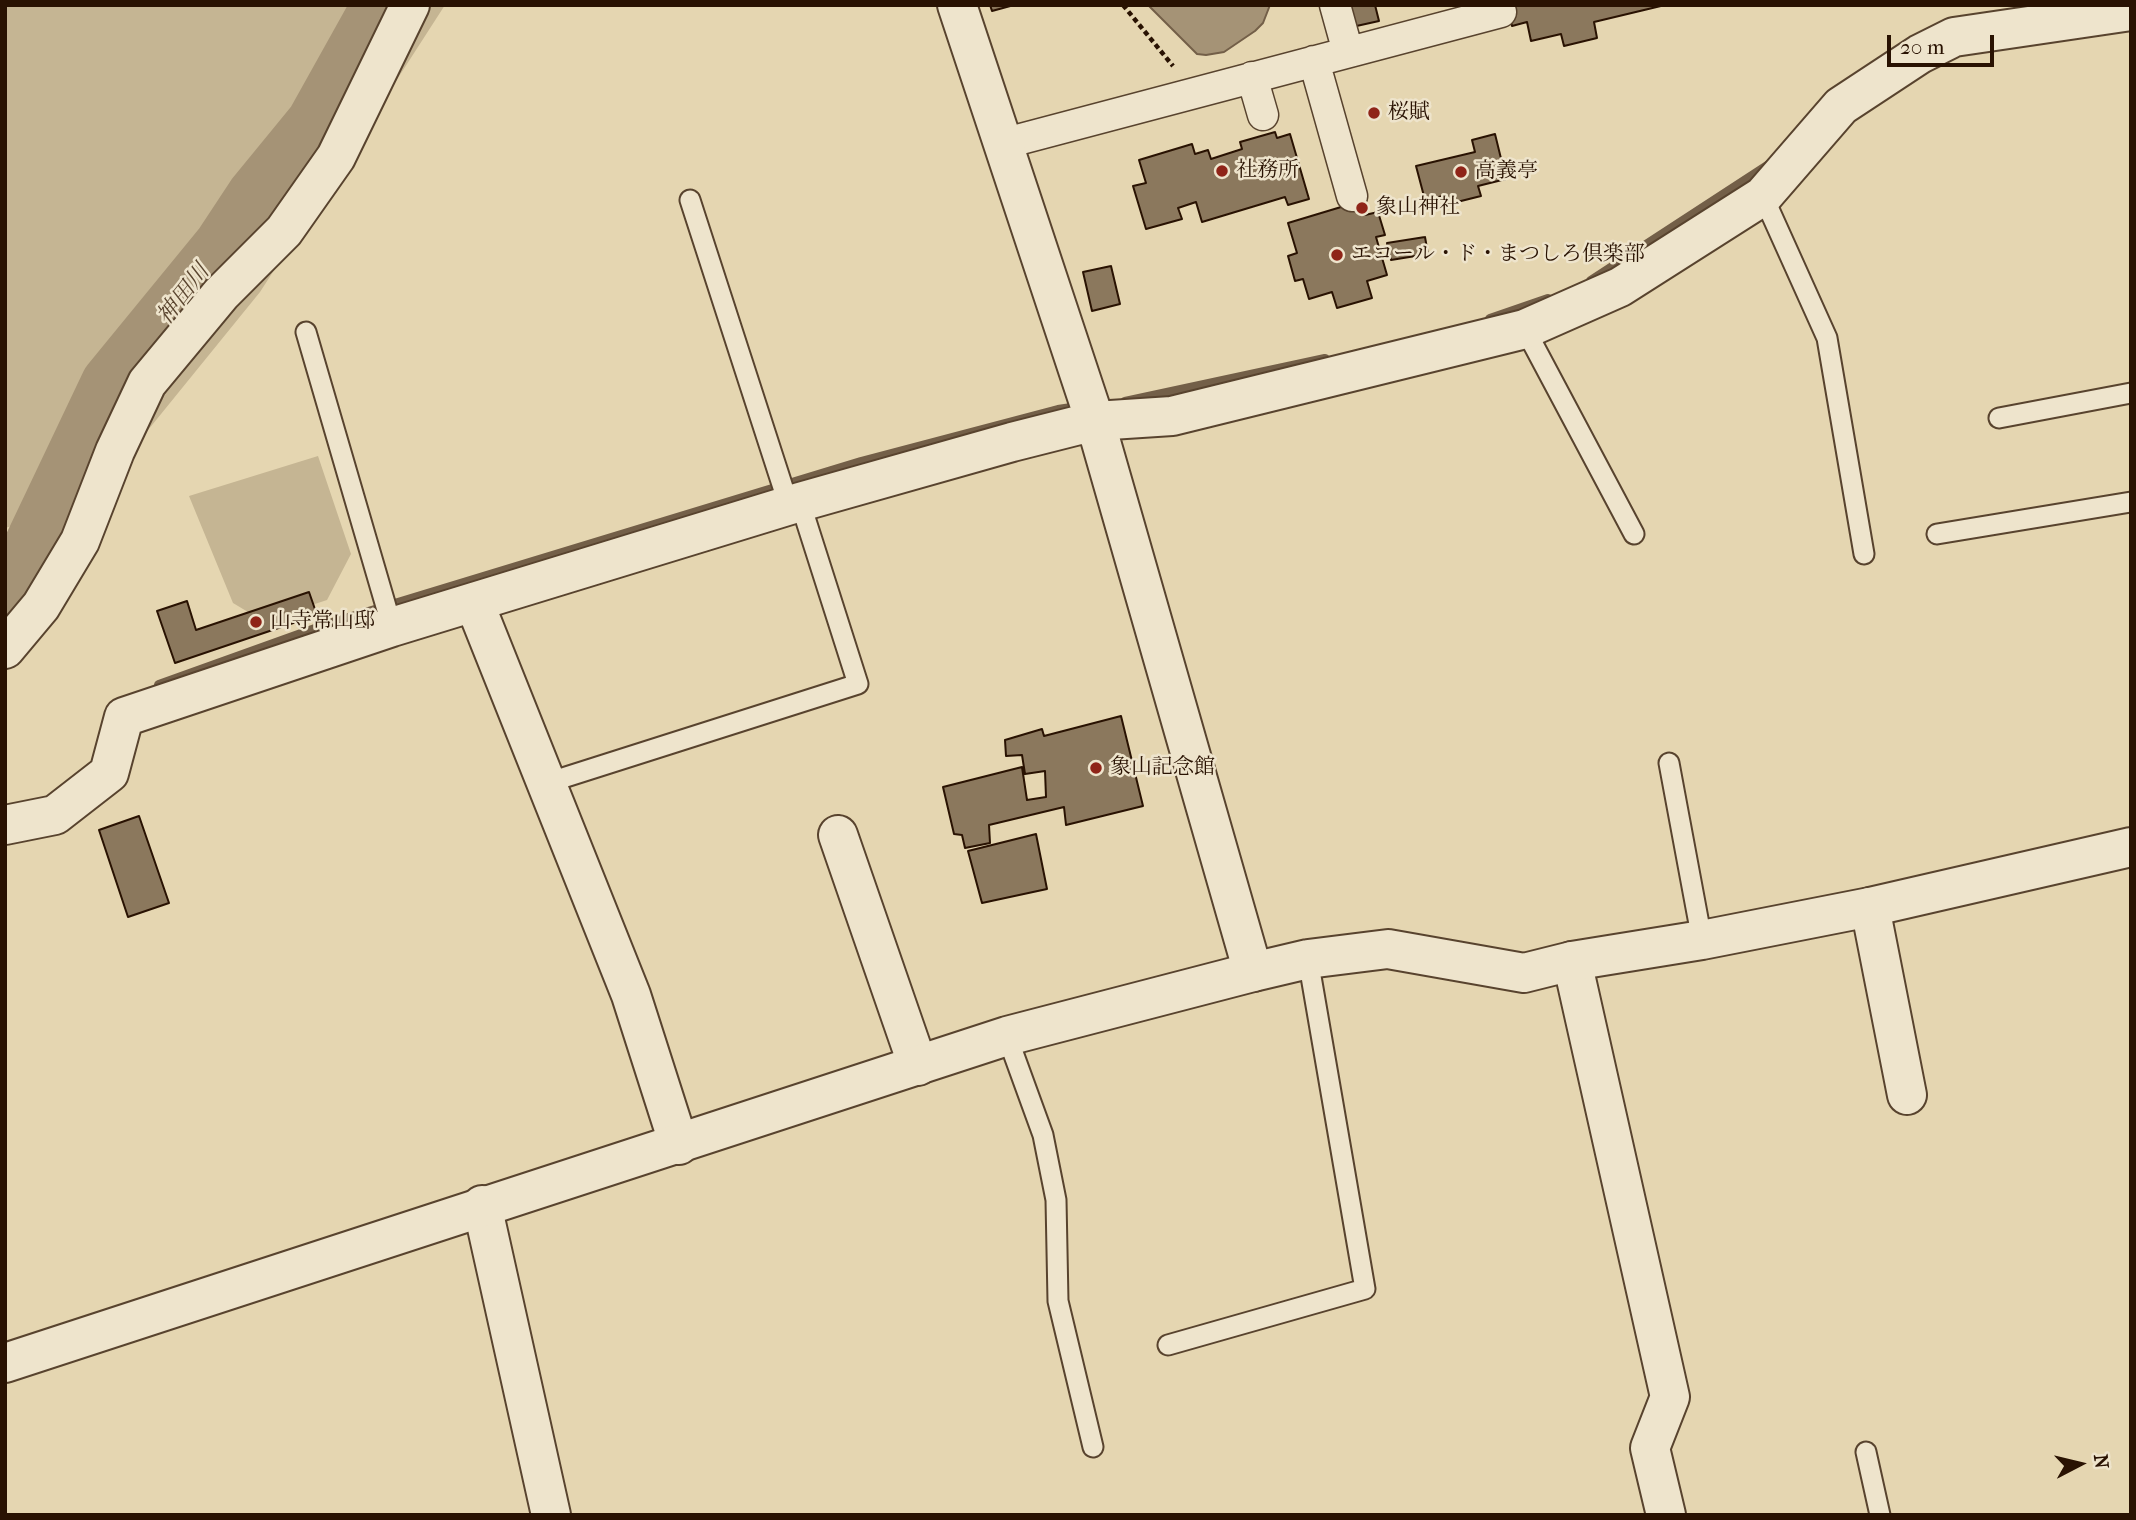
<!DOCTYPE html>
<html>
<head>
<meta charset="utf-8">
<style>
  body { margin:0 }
  #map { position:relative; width:2136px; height:1520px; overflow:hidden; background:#e5d6b1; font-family:"IM FELL French Canon",serif }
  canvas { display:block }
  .frame { position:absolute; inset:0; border:7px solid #291202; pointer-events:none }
  .north { position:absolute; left:2045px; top:1429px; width:70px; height:70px; -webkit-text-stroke:5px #eee4cc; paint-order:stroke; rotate:83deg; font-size:19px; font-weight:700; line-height:28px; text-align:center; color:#291202 }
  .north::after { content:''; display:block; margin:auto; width:24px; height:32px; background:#291202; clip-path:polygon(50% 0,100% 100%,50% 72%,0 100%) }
  .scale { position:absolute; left:1887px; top:35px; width:107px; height:32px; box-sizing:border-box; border:4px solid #291202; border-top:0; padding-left:9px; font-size:21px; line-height:24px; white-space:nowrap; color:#291202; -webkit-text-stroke:5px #eee4cc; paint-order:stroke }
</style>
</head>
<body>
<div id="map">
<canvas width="2136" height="1520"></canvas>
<div class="frame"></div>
<div class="north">N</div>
<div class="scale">20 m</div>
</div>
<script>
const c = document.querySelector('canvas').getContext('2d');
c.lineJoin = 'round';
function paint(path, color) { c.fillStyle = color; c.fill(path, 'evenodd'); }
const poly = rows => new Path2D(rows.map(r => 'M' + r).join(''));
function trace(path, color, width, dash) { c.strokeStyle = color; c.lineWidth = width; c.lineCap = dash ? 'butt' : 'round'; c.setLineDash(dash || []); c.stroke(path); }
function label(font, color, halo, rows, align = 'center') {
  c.font = font + ' "IM FELL French Canon","Noto Serif JP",serif'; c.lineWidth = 5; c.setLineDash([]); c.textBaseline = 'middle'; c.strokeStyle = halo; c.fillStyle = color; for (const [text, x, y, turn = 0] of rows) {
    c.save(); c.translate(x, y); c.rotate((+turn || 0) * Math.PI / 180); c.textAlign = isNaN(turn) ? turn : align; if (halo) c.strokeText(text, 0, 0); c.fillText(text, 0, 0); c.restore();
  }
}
const green = poly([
  [5,5,445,5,260,292,88,504,5,528],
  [318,456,351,554,327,600,263,621,233,603,189,496]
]);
const water = poly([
  [1148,5,1270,5,1263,23,1255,31,1224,52,1206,55,1197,54,1148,5]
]);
const stream = poly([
  [1591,281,1769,165],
  [1490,319,1548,299],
  [1125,402,1325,359],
  [159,685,329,624,861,462,1058,410,1078,407]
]);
const river = poly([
  [5,597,26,568,113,385,226,247,259,197,318,125,385,5]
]);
const building = poly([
  [990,5,1014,5,992,11,990,5],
  [1347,5,1375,5,1379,21,1352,27,1347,5],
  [1507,5,1665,5,1594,22,1597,38,1564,46,1561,34,1531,41,1527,22,1512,26,1507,5],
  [1275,132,1277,138,1290,134,1309,199,1288,205,1285,197,1202,222,1196,202,1178,208,1182,219,1146,229,1133,186,1146,183,1139,160,1192,144,1195,154,1208,150,1211,159,1242,149,1240,142,1275,132],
  [1495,134,1506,179,1478,186,1481,196,1445,205,1443,196,1425,200,1416,166,1475,152,1472,140,1495,134],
  [1361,201,1365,215,1378,212,1385,235,1376,237,1387,275,1367,281,1372,298,1337,308,1332,292,1309,299,1303,279,1295,281,1288,256,1297,253,1288,223,1361,201],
  [1425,237,1428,254,1391,260,1387,243,1425,237],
  [1111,266,1120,304,1092,311,1083,272,1111,266],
  [309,592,317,615,175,663,157,611,187,601,196,630,309,592],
  [1121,716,1143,806,1066,825,1064,807,989,825,990,843,965,848,962,835,954,834,943,787,1022,767,1027,800,1046,797,1045,771,1025,774,1022,755,1006,756,1005,740,1042,729,1044,736,1121,716],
  [139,816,169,903,128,917,99,830,139,816],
  [1036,834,1047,889,982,903,968,851,1036,834]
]);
const path = poly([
  [1123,5,1173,66]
]);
const service = poly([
  [1763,196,1827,338,1864,554],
  [690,200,789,506],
  [1525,329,1634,534],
  [306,332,392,627],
  [1999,418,2131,393],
  [1937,534,2131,502],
  [1669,763,1702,940],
  [547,783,858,684,800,502],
  [1007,1036,1043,1135,1056,1200,1058,1301,1093,1447],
  [1168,1345,1365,1289,1308,959],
  [1866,1452,1880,1515]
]);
const pedestrian = poly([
  [1335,5,1348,52],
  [1314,61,1352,196],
  [1252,77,1263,115],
  [1002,144,1501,12]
]);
const minor = poly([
  [957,5,1095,421,1253,972],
  [474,602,631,995,679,1145],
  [5,649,41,606,80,541,115,451,147,383,221,294,284,231,336,157,410,5],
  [5,825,55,815,109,773,124,717,392,627,800,502,1012,442,1095,421,1172,416,1525,329,1620,287,1763,196,1841,106,1920,54,1954,37,2131,11],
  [838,835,918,1066],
  [1870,907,1907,1095],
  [1572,961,1670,1397,1650,1448,1666,1515],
  [482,1205,551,1515]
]);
const tertiary = poly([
  [5,1363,1007,1036,1253,972,1308,959,1388,949,1524,973,1572,961,1702,940,1870,907,2131,847]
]);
const markers = [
  [1374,113,7,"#8f2418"],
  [1222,171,7,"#8f2418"],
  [1461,172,7,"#8f2418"],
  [1362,208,7,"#8f2418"],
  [1337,255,7,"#8f2418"],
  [256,622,7,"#8f2418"],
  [1096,768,7,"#8f2418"]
];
const poiNames = [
  ["桜賦",1388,113],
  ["社務所",1236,171],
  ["高義亭",1475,172],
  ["象山神社",1376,208],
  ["エコール・ド・まつしろ倶楽部",1351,255],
  ["山寺常山邸",270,622],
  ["象山記念館",1110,768]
];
const waterNames = [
  ["神田川",184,295,-52]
];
paint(green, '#c5b593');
paint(water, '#a59376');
trace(water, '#735f48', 2);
trace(stream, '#735f48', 10);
trace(river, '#a59376', 65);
paint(building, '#8b785d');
trace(building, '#291202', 2);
trace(service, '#58432e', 23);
trace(pedestrian, '#58432e', 33);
trace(minor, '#58432e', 42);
trace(tertiary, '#58432e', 42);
trace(path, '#291202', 4.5, [5, 3.5]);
trace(service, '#eee4cc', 19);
trace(pedestrian, '#eee4cc', 30);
trace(minor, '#eee4cc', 38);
trace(tertiary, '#eee4cc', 38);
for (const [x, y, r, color] of markers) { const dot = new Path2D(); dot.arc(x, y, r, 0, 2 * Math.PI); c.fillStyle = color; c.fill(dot); trace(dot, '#eee4cc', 2.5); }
label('21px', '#291202', '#eee4cc', poiNames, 'left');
label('italic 23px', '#5b4630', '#eee4cc', waterNames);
</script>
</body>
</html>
